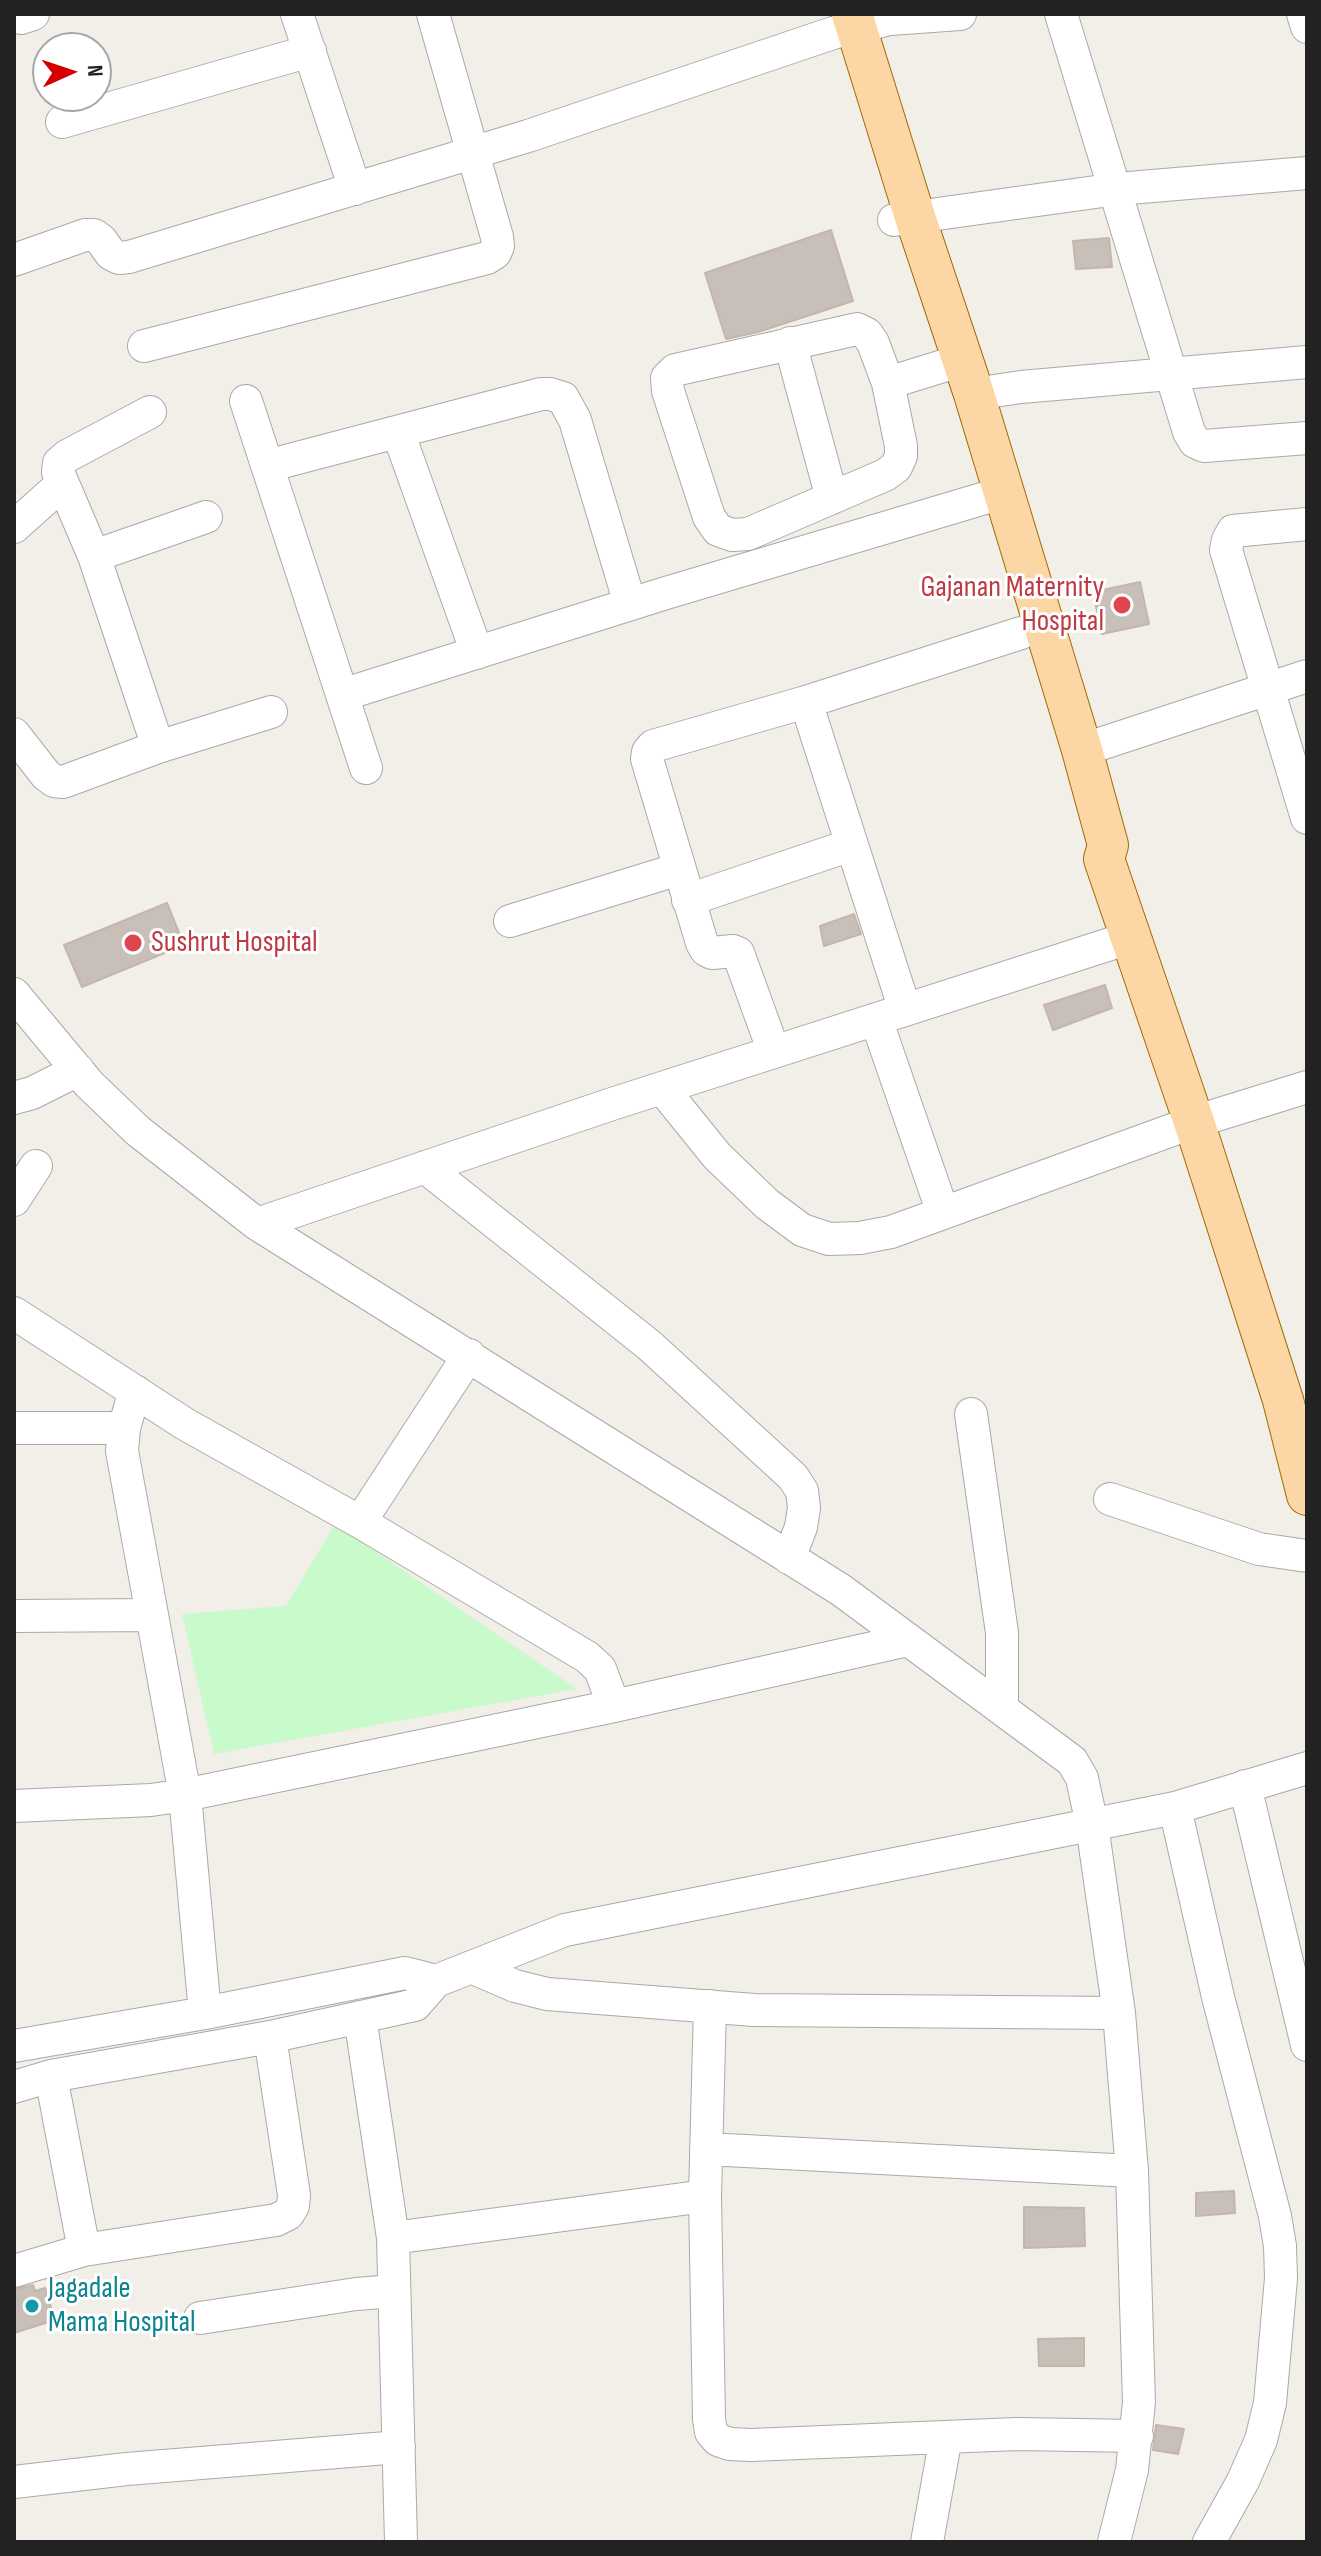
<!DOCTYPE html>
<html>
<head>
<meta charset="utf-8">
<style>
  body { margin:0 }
  #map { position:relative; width:1321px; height:2556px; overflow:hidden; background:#f2efe9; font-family:"Sofia Sans Condensed",sans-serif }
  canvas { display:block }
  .frame { position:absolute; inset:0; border:16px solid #222; pointer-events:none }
  .north { position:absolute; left:32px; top:32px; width:80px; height:80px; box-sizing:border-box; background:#fff; border:2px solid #a7a7a7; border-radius:50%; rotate:87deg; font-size:22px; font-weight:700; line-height:32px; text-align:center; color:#222 }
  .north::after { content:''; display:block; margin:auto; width:28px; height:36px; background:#d40000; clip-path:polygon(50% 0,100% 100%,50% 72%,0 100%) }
</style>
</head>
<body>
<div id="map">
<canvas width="1321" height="2556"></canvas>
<div class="frame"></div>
<div class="north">N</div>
</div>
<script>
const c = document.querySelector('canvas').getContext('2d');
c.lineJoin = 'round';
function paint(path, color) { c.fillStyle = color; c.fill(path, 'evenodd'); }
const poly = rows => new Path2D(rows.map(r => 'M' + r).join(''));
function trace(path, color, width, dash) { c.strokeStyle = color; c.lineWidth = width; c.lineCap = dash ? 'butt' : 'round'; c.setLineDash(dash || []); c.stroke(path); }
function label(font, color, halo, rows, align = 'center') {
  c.font = font + ' "Sofia Sans Condensed",sans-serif'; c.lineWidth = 6; c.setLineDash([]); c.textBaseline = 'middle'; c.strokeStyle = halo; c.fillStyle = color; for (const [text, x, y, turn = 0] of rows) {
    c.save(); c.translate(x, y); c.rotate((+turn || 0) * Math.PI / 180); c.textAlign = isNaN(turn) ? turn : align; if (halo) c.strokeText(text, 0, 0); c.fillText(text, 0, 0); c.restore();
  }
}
const park = poly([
  [335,1524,577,1689,214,1754,182,1614,286,1606]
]);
const building = poly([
  [831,230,853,301,758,332,726,339,705,273,831,230],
  [1109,238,1112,267,1076,269,1073,241,1109,238],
  [1140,582,1149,624,1102,634,1093,592,1140,582],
  [167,903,184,945,82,987,64,945,167,903],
  [854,914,861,934,824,946,820,926,854,914],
  [1105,985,1112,1008,1053,1030,1044,1005,1105,985],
  [1234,2191,1235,2213,1196,2216,1196,2193,1234,2191],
  [1024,2207,1084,2208,1085,2246,1024,2248,1024,2207],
  [33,2285,35,2291,45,2288,55,2320,14,2333,14,2289,33,2285],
  [1084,2338,1084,2366,1039,2366,1038,2339,1084,2338],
  [1156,2425,1184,2429,1178,2454,1153,2450,1156,2425]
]);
const minor = poly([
  [297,14,355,189],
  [1061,14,1189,432,1195,442,1204,446,1307,438],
  [1303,14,1307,27],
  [21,18,33,14],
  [62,122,310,51],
  [894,220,1117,189,1307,173],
  [14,260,85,235,94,235,101,240,111,254,119,258,129,257,528,136,833,33,890,19,960,14],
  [790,343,832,498],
  [144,346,487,258,495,253,498,246,497,237,433,14],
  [888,383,873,343,867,334,857,329,675,370,667,378,668,391,709,517,718,530,732,535,748,534,885,475,896,467,901,456,901,446,888,383,943,366],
  [974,394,1021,387,1307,362],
  [246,401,366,768],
  [150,412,67,456,59,463,58,472,94,556,158,747],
  [398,432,477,653],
  [267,466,541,394,550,394,563,398,575,420,630,604],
  [1307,524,1233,531,1228,540,1226,550,1307,818],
  [14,527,62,484],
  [94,556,206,517],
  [342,695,666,593,985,498],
  [806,702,905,1010],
  [14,734,46,775,54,781,63,782,158,747,271,712],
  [1082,750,1307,676],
  [688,900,851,845],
  [510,921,679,869],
  [14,994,89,1084,138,1131,257,1224,841,1590,1072,1761,1082,1778,1092,1825,1119,2013,1132,2171,1139,2402,1132,2470,1114,2542],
  [876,1019,943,1213],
  [774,1052,738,953,733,951,712,953,706,950,702,943,647,759,648,752,653,746,806,702,1021,633],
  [662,1088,717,1156,767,1204,802,1230,829,1239,860,1238,891,1232,1194,1122,1307,1087],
  [14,1098,32,1093,78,1070],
  [425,1167,649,1345,793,1477,802,1491,804,1508,801,1527,789,1558],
  [14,1200,36,1166],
  [257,1224,612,1104,1132,937],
  [14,1313,185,1424,360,1522,587,1657,600,1669,614,1706],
  [135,1391,124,1428,122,1451,185,1795,205,2013],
  [971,1414,1002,1633,1002,1708],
  [14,1428,124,1428],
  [1110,1499,1259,1549,1307,1556],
  [360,1522,469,1355],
  [14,1616,152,1615],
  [1245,1786,1307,2045],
  [14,1806,151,1800,185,1795,614,1706,908,1640],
  [1175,1808,1218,1997,1275,2216,1280,2246,1281,2278,1270,2403,1261,2440,1243,2481,1209,2542],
  [471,1967,515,1986,547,1994,754,2010,1119,2013],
  [710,2006,705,2196,709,2419,711,2432,718,2440,730,2444,751,2445,1017,2434,1137,2436],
  [360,2017,393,2238,401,2542],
  [14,2046,205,2013,405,1973,436,1981],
  [51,2076,84,2250],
  [14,2087,51,2076,270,2037,415,2005,436,1981,565,1930,1175,1808,1307,1768],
  [706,2149,1132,2171],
  [393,2238,705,2196],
  [14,2271,84,2250,276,2220,288,2214,293,2206,294,2195,270,2037],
  [200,2318,356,2294,394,2291],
  [14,2482,127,2469,399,2447],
  [927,2542,946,2437]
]);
const major = poly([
  [852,14,915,217,974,394,1082,750,1108,845,1104,859,1194,1122,1283,1400,1307,1495]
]);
const markers = [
  [1122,605,10,"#e0444e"],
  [133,943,10,"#e0444e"],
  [32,2306,8,"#0f9aa8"]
];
const healthNames = [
  ["Gajanan Maternity",1104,588],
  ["Hospital",1104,622],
  ["Sushrut Hospital",151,943,"left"]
];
const cultureNames = [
  ["Jagadale",48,2289],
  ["Mama Hospital",48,2323]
];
paint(park, '#c8facc');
paint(building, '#c7bfb8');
trace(building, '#c4b6ab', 2);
trace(minor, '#a9a9a9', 34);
trace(major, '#a06b00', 42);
trace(minor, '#fff', 32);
trace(major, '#fcd6a4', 40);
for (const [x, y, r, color] of markers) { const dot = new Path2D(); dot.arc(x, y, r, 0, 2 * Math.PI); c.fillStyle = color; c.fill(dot); trace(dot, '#fff', 3); }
label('30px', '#be3a42', '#fff', healthNames, 'right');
label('30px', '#0d838f', '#fff', cultureNames, 'left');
</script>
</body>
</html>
